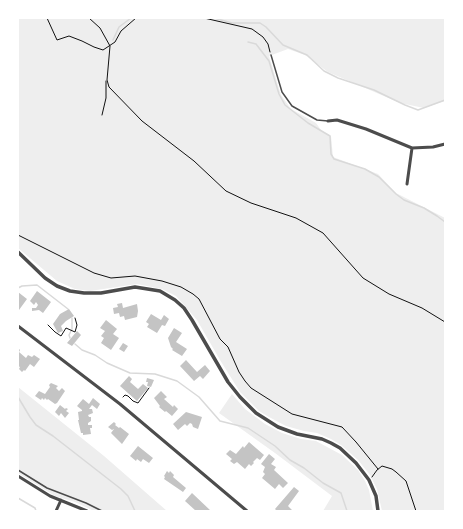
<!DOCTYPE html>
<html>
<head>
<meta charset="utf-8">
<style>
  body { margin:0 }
  #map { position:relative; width:463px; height:529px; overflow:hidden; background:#fff; font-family:Bitter,serif }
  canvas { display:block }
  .frame { position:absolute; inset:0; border:19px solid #fff; pointer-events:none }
</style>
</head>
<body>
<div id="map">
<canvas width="463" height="529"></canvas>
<div class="frame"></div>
</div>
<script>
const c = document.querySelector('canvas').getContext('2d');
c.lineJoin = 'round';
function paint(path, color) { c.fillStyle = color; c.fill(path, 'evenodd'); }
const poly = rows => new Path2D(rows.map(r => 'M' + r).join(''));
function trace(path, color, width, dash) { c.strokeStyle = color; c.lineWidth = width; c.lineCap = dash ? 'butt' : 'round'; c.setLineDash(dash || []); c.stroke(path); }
const green = poly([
  [18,18,445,18,445,101,424,108,400,103,328,72,305,55,288,49,269,56,281,95,291,109,316,123,321,130,331,136,333,157,378,174,396,193,445,218,445,511,382,511,377,489,370,475,358,460,341,445,331,439,317,433,304,431,286,426,269,417,259,411,240,392,220,360,197,320,176,296,162,289,137,284,90,291,75,289,57,281,18,248],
  [18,387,104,456,167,511,94,511,75,502,55,496,18,473],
  [232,394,245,409,265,424,282,433,301,439,316,441,342,455,358,470,365,481,369,490,373,511,323,511,332,496,275,453,219,413]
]);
const stream = poly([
  [214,18,232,23,260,23,266,27,283,45,307,55,324,71,338,78,374,90,405,105,418,110,445,100],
  [113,40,119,27,131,18],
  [248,42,256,44,269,61,279,94,285,105,308,123,330,136,331,154,334,159,365,169,379,177,396,194,404,200,424,208,437,216,445,222],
  [18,288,22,286,37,285,68,309],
  [70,338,69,335,72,329,72,318],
  [75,344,82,350,95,355,107,363,130,373,155,374,177,381,199,397,220,421,248,428,275,446,290,460,304,468,323,483,341,493,347,511],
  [18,397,30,417,36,425,53,436,121,489,128,496,135,511],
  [18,498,35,508,36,511]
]);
const building = poly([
  [37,291,51,302,43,313,39,310,32,311,32,308,36,308,38,305,36,302,34,305,30,301],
  [18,292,27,299,19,310,18,309],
  [122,303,123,308,137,304,138,311,137,317,125,320,124,316,120,317,119,313,114,314,113,308,118,307,117,304],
  [69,309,74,316,66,321,61,326,63,331,58,333,53,324,60,314],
  [151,314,161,320,164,315,169,319,165,326,162,325,157,333,147,327,149,324,146,322],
  [106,320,117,329,113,334,119,338,111,350,101,343,104,338,101,336,105,331,100,328],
  [174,328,182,333,176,342,187,349,182,356,172,350,173,349,171,347,168,338],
  [77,331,81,335,72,346,67,343],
  [123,343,128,346,124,352,119,349],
  [18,348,20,350,19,352,26,358,28,355,32,357,34,355,40,359,34,367,30,364,25,371,24,370,22,372,19,369,20,367,18,366],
  [186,360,197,372,205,365,210,371,203,379,200,376,194,381,180,366],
  [129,376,132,379,130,382,138,389,143,384,148,388,137,401,120,386],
  [147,378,154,380,151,387,147,386,148,382,146,382],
  [51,383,58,386,56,388,59,391,62,388,65,391,57,403,55,404,48,399,47,400,45,398,44,400,42,398,41,400,35,396,39,391,45,394,50,387,49,385],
  [161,391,167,397,164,399,173,407,174,405,178,409,172,416,166,411,165,412,159,407,160,406,154,398],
  [93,398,100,404,97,409,92,405,89,409,92,409,93,413,88,415,89,417,91,417,91,421,88,423,88,425,92,425,92,428,90,428,91,434,83,435,83,433,81,433,78,420,79,420,78,412,82,411,82,410,77,406,83,399,89,404],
  [60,405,65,409,66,408,68,409,66,411,69,413,65,418,61,413,59,416,55,412],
  [186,412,202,417,198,429,193,427,192,424,190,423,187,426,185,424,178,430,173,424],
  [114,422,116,424,115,425,119,428,120,427,129,434,122,444,111,433,114,429,112,430,108,427],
  [249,442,264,455,260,460,257,458,253,462,254,463,251,466,249,464,245,469,237,462,234,464,230,461,232,459,226,454,230,450,236,454,243,446,244,448],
  [138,446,153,458,149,463,143,459,141,462,137,459,136,461,130,456],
  [269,454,275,459,271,464,276,467,274,470,288,483,283,488,279,484,275,489,262,478,265,474,263,472,265,467,261,464],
  [167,471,169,473,170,471,174,475,173,477,186,488,183,492,164,479,165,477,164,476],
  [294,487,299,491,288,506,293,511,277,511,275,509],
  [192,493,211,511,196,511,185,501]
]);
const path = poly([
  [47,18,57,40,69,36,82,41,94,47,103,50,115,42,121,31,136,18],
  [89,18,100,28,110,46,107,80,109,87,142,121,194,161,226,191,251,203,296,218,323,233,363,278,389,294,422,308,445,322],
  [204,18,252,29,263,37,268,44,270,52],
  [102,115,106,98,106,81],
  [18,235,94,273,111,278,135,276,162,281,181,287,193,294,199,299,220,339,228,347,239,372,245,381,251,388,292,414,342,427,356,442,378,469],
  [48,325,55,332,61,336,66,328,75,332,77,325,75,318],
  [123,397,125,395,128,396,133,401,138,403,149,388],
  [372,477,377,470,382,466,392,469,396,472,406,481,416,511]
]);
const service = poly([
  [271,55,282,92,292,106,317,120,328,121],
  [18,470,47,488,86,503,102,511]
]);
const minor = poly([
  [328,121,337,120,366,129,412,148,433,147,445,144],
  [407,184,412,148],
  [18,326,120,404,247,511],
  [18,476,50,496,87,511],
  [56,511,61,500]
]);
const tertiary = poly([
  [18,252,45,278,57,286,70,291,84,293,101,293,135,287,160,291,175,300,184,308,192,320,228,382,240,397,256,413,278,427,297,434,322,439,331,443,340,448,356,463,369,480,376,496,378,511]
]);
paint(green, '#eee');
trace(stream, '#d9d9d9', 1.5);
paint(building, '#c4c4c4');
trace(path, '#111', 1);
trace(service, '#4c4c4c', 1.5);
trace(minor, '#4c4c4c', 3);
trace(tertiary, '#4c4c4c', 3.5);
</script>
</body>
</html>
